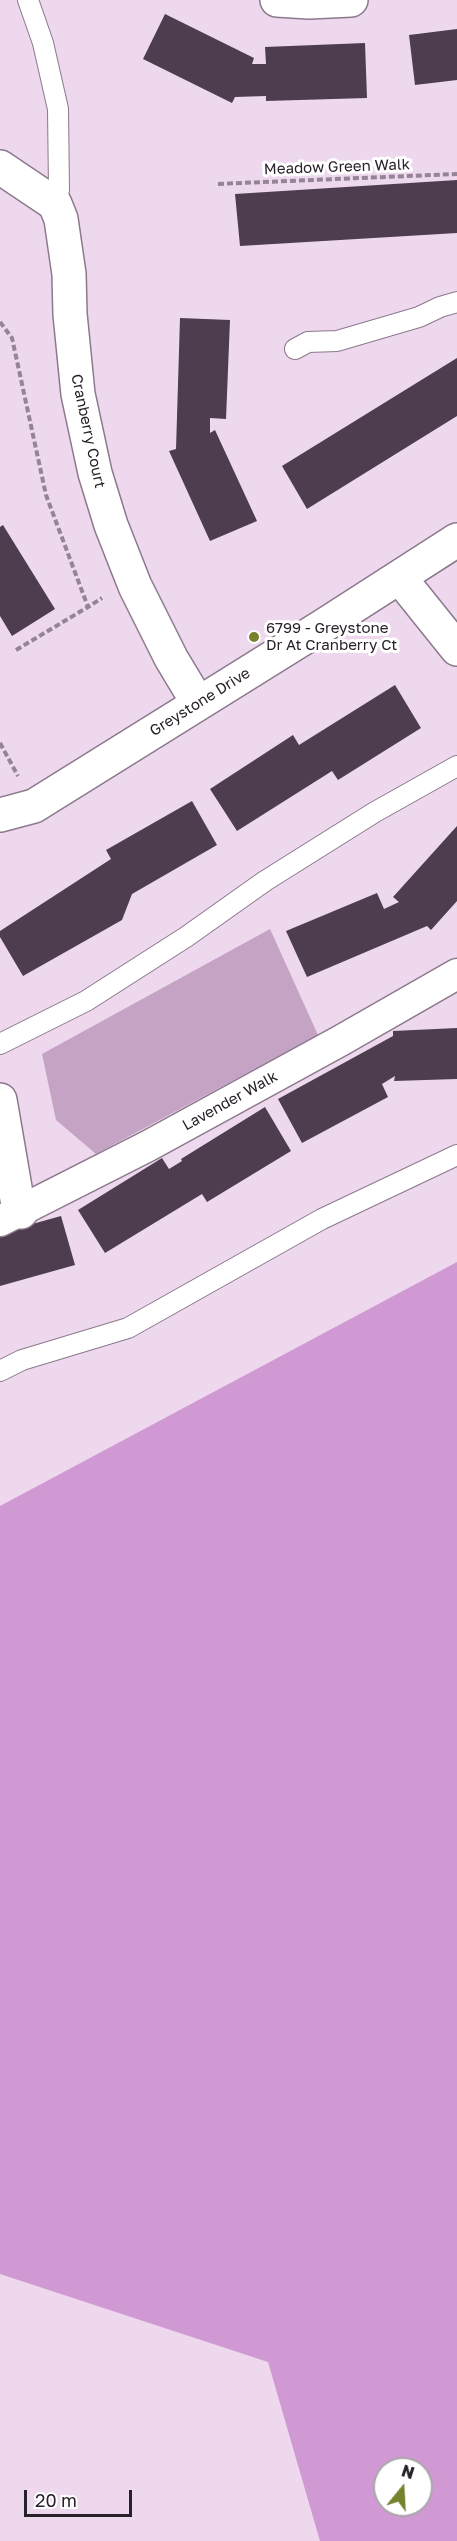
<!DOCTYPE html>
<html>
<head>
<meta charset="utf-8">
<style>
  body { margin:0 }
  #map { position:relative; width:457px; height:2541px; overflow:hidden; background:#edd8ed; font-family:"Golos Text",sans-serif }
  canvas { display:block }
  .north { position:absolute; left:373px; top:2457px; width:60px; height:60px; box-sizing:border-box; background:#fff; border:2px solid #a9a6a9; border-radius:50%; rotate:18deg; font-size:16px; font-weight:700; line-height:24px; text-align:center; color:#292129 }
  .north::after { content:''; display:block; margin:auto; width:21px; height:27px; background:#77822e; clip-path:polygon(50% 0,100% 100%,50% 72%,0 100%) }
  .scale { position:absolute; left:24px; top:2490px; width:108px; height:27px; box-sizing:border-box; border:3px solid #292129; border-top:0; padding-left:8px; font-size:18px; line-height:21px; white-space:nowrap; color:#292129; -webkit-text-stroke:4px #fff; paint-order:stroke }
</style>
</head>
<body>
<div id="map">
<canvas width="457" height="2541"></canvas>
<div class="north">N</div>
<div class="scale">20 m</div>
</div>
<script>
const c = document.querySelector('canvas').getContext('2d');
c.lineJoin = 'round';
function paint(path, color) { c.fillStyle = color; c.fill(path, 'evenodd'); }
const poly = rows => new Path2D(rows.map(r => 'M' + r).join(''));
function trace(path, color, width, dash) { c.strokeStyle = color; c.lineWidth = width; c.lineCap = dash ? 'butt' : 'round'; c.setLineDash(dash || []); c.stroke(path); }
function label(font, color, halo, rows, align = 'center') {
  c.font = font + ' "Golos Text",sans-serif'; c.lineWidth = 6; c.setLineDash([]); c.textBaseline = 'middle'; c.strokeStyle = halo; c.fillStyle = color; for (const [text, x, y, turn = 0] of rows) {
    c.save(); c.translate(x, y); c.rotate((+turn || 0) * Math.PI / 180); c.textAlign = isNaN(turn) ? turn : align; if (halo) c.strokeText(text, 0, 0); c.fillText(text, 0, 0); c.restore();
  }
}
const green = poly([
  [270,929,318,1035,96,1154,56,1120,42,1054]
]);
const forest = poly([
  [457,1262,457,2541,320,2541,268,2362,0,2274,0,1506],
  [385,2469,421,2469,421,2505,385,2505]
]);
const building = poly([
  [165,14,254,58,252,64,266,64,265,47,365,43,367,98,266,101,266,96,235,97,232,103,143,59],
  [457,29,457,80,415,85,409,35],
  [457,180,457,233,240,246,235,194],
  [180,318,230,320,226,419,210,418,210,433,215,430,257,521,210,541,169,451,176,449],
  [457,358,457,416,307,509,282,466],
  [3,525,55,609,12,636,0,616,0,527],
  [395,685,421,728,338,780,332,771,237,831,210,789,293,735,299,745],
  [192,801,217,845,132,894,122,920,23,976,0,937,0,931,111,859,106,850],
  [457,826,457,901,431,930,427,926,307,977,286,931,377,893,384,909,399,902,393,897],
  [457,1028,457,1079,394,1081,395,1076,382,1084,388,1097,302,1143,278,1099,393,1036,393,1031],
  [265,1107,291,1151,207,1202,202,1194,105,1253,78,1210,162,1158,169,1169,182,1161,181,1159],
  [61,1216,75,1265,0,1286,0,1233]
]);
const path = poly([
  [218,184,457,174],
  [0,322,12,338,46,495,88,607,102,598],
  [16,650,88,607],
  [0,743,18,776]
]);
const service = poly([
  [28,0,43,43,58,109,59,190,55,204],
  [295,349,308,342,337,341,419,317,440,307,457,302],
  [0,1044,86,1001,186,937,265,881,375,812,457,766],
  [0,1371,22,1360,128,1328,322,1219,457,1155]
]);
const pedestrian = poly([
  [0,1221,148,1146,340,1041,457,974]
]);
const minor = poly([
  [277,0,309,2,351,0],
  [0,167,55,204,61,219,69,274,70,314,78,394,95,473,111,525,135,586,171,658,198,703],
  [400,578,457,649],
  [0,815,34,806,323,626,457,540],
  [0,1100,18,1205,21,1212]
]);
const markers = [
  [254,637,6,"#77822e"]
];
const streetNames = [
  ["Meadow Green Walk",337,167,-2],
  ["Cranberry Court",88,431,78],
  ["Greystone Drive",200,702,-32],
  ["Lavender Walk",230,1101,-29]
];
const poiNames = [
  ["6799 - Greystone",266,628],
  ["Dr At Cranberry Ct",266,645]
];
paint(green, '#c5a3c5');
paint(forest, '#d199d3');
paint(building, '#4d3d4e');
trace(service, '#8c798c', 22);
trace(pedestrian, '#8c798c', 33);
trace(minor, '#8c798c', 36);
trace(path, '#948494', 4, [6, 3]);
trace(service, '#fff', 20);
trace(pedestrian, '#fff', 30);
trace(minor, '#fff', 33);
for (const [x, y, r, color] of markers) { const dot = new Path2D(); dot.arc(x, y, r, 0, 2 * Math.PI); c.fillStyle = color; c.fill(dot); trace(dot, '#fff', 2); }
label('15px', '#292129', '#fff', streetNames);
label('15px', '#292129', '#fff', poiNames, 'left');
</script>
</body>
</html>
